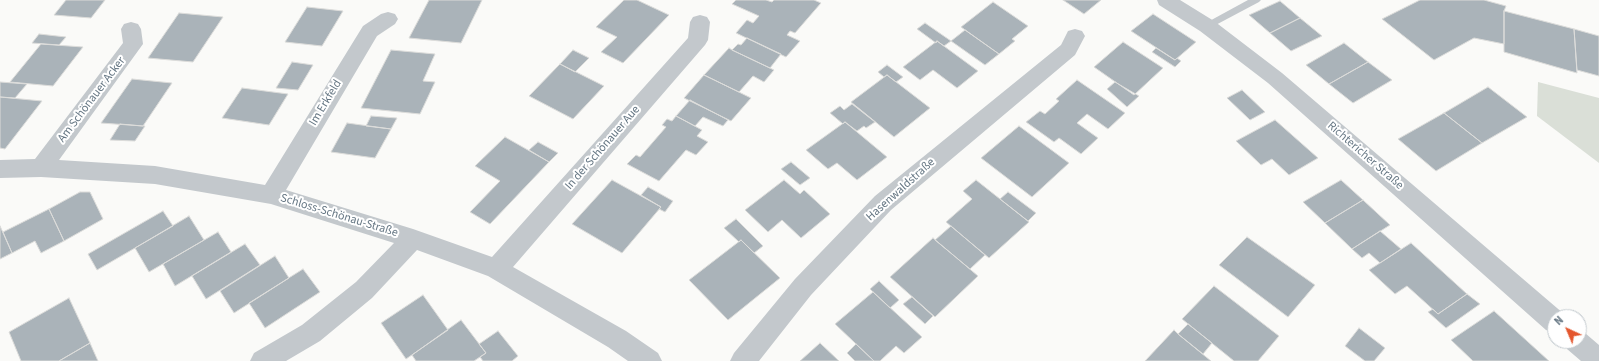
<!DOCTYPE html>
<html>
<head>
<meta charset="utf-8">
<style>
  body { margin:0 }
  #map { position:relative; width:1599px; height:361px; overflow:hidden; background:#fafaf8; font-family:"Source Sans 3",sans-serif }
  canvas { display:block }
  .north { position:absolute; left:1547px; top:309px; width:40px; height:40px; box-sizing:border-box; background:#fff; border:1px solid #c1c8cd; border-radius:50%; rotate:316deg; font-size:11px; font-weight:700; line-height:16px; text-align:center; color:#657683 }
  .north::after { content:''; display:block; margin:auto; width:14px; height:18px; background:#e4572e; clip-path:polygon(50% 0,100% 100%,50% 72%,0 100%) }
</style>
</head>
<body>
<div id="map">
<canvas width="1599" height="361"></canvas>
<div class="north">N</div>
</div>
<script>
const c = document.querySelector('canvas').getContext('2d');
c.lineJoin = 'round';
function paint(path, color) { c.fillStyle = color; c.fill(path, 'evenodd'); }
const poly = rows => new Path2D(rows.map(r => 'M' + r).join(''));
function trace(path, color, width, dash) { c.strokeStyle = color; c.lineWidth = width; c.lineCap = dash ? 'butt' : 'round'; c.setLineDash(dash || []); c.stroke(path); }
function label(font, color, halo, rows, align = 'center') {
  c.font = font + ' "Source Sans 3",sans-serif'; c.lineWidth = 4; c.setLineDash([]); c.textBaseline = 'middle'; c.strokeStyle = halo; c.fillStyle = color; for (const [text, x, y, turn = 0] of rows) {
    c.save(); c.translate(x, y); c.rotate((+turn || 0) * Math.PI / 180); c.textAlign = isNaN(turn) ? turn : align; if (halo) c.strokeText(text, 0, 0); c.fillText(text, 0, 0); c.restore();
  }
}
const green = poly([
  [1538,82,1599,98,1599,163,1537,116]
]);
const building = poly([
  [66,0,105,0,91,18,54,15,66,0],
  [429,0,482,0,461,43,409,38,429,0],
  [624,0,637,0,669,15,623,63,601,52,617,37,596,27,624,0],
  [736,0,766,0,772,2,774,0,814,0,821,3,795,33,790,31,787,35,800,41,786,57,736,33,747,20,753,23,759,16,732,4,736,0],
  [1063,0,1101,0,1084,14,1063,0],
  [1420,0,1484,0,1506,6,1504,11,1504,44,1474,38,1434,60,1382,19,1420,0],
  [1280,1,1300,18,1270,33,1249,15,1280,1],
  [993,2,1028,26,1012,39,1015,41,999,54,961,27,993,2],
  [307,7,343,11,322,46,285,42,307,7],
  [1504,11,1574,29,1577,73,1504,52,1504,11],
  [179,13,223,17,193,62,148,58,179,13],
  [1153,14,1196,42,1175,60,1131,31,1153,14],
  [1300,18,1322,36,1291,51,1270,33,1300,18],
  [925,23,951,41,944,46,937,41,936,43,917,29,925,23],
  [1574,29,1599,36,1599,76,1577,70,1574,29],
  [965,30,999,54,985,65,951,41,965,30],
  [39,34,66,37,59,45,32,43,39,34],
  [747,38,781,54,770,68,732,50,738,44,741,45,747,38],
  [937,41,978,71,957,88,933,70,920,80,903,67,937,41],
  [1123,42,1163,68,1134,95,1094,67,1123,42],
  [1344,43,1368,62,1329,84,1306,65,1344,43],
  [41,44,83,47,53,86,10,82,41,44],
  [729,48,732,50,774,70,764,82,753,76,739,92,704,75,729,48],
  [1156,48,1175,60,1177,58,1181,61,1175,67,1152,52,1156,48],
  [391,50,435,54,423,81,435,82,420,114,361,108,391,50],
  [573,50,589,58,575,72,560,64,573,50],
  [292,62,313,65,298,90,276,88,292,62],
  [1368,62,1392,80,1353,103,1329,84,1368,62],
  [560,64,604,86,573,119,529,96,560,64],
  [887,65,903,77,896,82,887,75,884,77,878,72,887,65],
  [704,75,751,98,731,121,684,98,704,75],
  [887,75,930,108,894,137,851,102,887,75],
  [132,79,172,83,143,126,101,123,132,79],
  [1077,80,1125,113,1108,129,1087,114,1077,123,1098,138,1081,154,1059,138,1054,142,1026,122,1040,111,1045,114,1059,101,1056,99,1077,80],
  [0,82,27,84,15,98,0,97,0,82],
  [1115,82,1139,96,1127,107,1107,89,1115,82],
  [1488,87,1527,117,1482,143,1444,113,1488,87],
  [242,88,288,94,269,125,222,118,242,88],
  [1242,90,1265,112,1250,120,1227,98,1242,90],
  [0,97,42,101,5,149,0,148,0,97],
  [690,100,728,120,723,126,703,117,695,126,676,116,690,100],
  [852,104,875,122,866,128,864,126,857,131,845,122,843,124,830,113,840,106,844,110,852,104],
  [1444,113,1482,143,1436,171,1398,139,1444,113],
  [371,116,397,118,391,129,366,126,371,116],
  [676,116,702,130,697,136,708,142,696,155,686,150,659,181,627,164,636,155,640,157,666,127,662,125,667,119,672,121,676,116],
  [1275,120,1318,158,1289,175,1272,159,1261,165,1236,141,1275,120],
  [845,122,887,157,857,180,837,163,828,169,806,150,845,122],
  [347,123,391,129,375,158,331,152,347,123],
  [120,124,143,126,145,126,135,141,110,140,120,124],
  [1019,126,1069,163,1032,197,981,158,1019,126],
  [505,137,549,162,490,224,470,212,500,181,475,166,505,137],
  [538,142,558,153,549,162,529,150,538,142],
  [791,162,810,178,800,185,781,169,791,162],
  [612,180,661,207,622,253,572,224,612,180],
  [784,180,800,194,804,190,830,214,801,238,782,220,768,232,745,210,784,180],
  [976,180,1029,222,989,258,946,222,972,199,963,191,976,180],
  [1341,180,1363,200,1325,223,1303,202,1341,180],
  [648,187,673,201,665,212,659,209,661,207,641,195,648,187],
  [80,192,90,192,103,219,64,241,49,209,80,192],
  [1008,192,1036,213,1028,221,1000,199,1008,192],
  [1363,200,1390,225,1352,249,1325,223,1363,200],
  [49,209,64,241,41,253,35,241,12,253,3,232,49,209],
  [163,211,173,226,97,270,88,254,163,211],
  [189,216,204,240,149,272,135,248,189,216],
  [736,219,763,246,754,253,741,240,739,242,724,228,736,219],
  [0,226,12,253,0,259,0,226],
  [951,226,985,255,970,269,935,240,951,226],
  [1380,231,1401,249,1380,263,1369,253,1362,258,1352,249,1380,231],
  [218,232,231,252,175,286,163,264,218,232],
  [1247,237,1315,285,1288,317,1219,265,1247,237],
  [933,238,978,276,935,317,890,277,933,238],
  [741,240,780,278,728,320,689,280,741,240],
  [1411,243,1467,294,1438,314,1407,286,1395,294,1369,270,1411,243],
  [245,244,260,265,206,299,192,276,245,244],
  [275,256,289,278,234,313,220,291,275,256],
  [303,269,320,292,265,328,249,303,303,269],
  [879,281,899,300,890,308,870,289,879,281],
  [1214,286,1279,336,1258,361,1234,361,1182,319,1214,286],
  [873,292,922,337,904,353,896,346,880,361,874,361,835,324,873,292],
  [1467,294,1480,304,1446,328,1428,312,1433,309,1438,314,1467,294],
  [423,295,448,330,406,359,381,323,423,295],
  [912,297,933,316,925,324,903,304,912,297],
  [69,298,90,343,59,361,21,361,9,332,69,298],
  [1494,311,1549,361,1473,361,1451,340,1494,311],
  [461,320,486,353,474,361,416,361,412,355,461,320],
  [1188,324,1212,343,1203,354,1178,334,1188,324],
  [1359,328,1385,348,1374,361,1365,361,1345,346,1359,328],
  [1174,330,1178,334,1211,361,1145,361,1174,330],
  [498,331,518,356,512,361,483,361,480,357,486,353,479,344,498,331],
  [90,343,98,361,59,361,90,343],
  [820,343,839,361,800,361,820,343],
  [856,344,874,361,855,361,847,353,856,344]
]);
const lane = poly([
  [1248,0,1261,0,1259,2,1210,28,1204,28,1202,26,1204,24,1248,0]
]);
const street = poly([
  [1157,0,1180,0,1214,21,1282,73,1564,314,1565,317,1555,317,1555,333,1546,330,1268,83,1200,31,1159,5,1157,0],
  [388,12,395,14,398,19,395,24,377,36,286,190,413,229,492,257,688,38,690,22,693,17,700,15,707,17,710,22,708,40,705,45,513,267,626,331,658,353,662,361,628,361,608,347,488,276,417,250,372,298,320,341,286,361,250,361,254,353,302,325,356,282,394,243,271,204,155,184,41,177,0,178,0,160,35,159,123,43,121,29,124,24,131,22,138,24,141,29,143,44,59,160,155,166,265,185,363,26,381,14,388,12],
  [1075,29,1082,31,1085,36,1075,55,891,210,811,295,759,361,730,361,734,353,795,279,875,196,1061,45,1068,31,1075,29],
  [1579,331,1585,333,1599,345,1599,361,1581,361,1567,349,1564,341,1579,341,1579,331]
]);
const streetNames = [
  ["Am Schönauer Acker",92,100,-53],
  ["Im Erkfeld",326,103,-59],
  ["In der Schönauer Aue",603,148,-49],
  ["Richtericher Straße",1365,156,41],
  ["Hasenwaldstraße",901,190,-42],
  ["Schloss-Schönau-Straße",339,216,17]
];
paint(green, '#dadfd7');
paint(building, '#aab3b9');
trace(building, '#dcdcda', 1);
paint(lane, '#c3c8cc');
paint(street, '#c3c8cc');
label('12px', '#657683', '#fff', streetNames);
</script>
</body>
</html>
